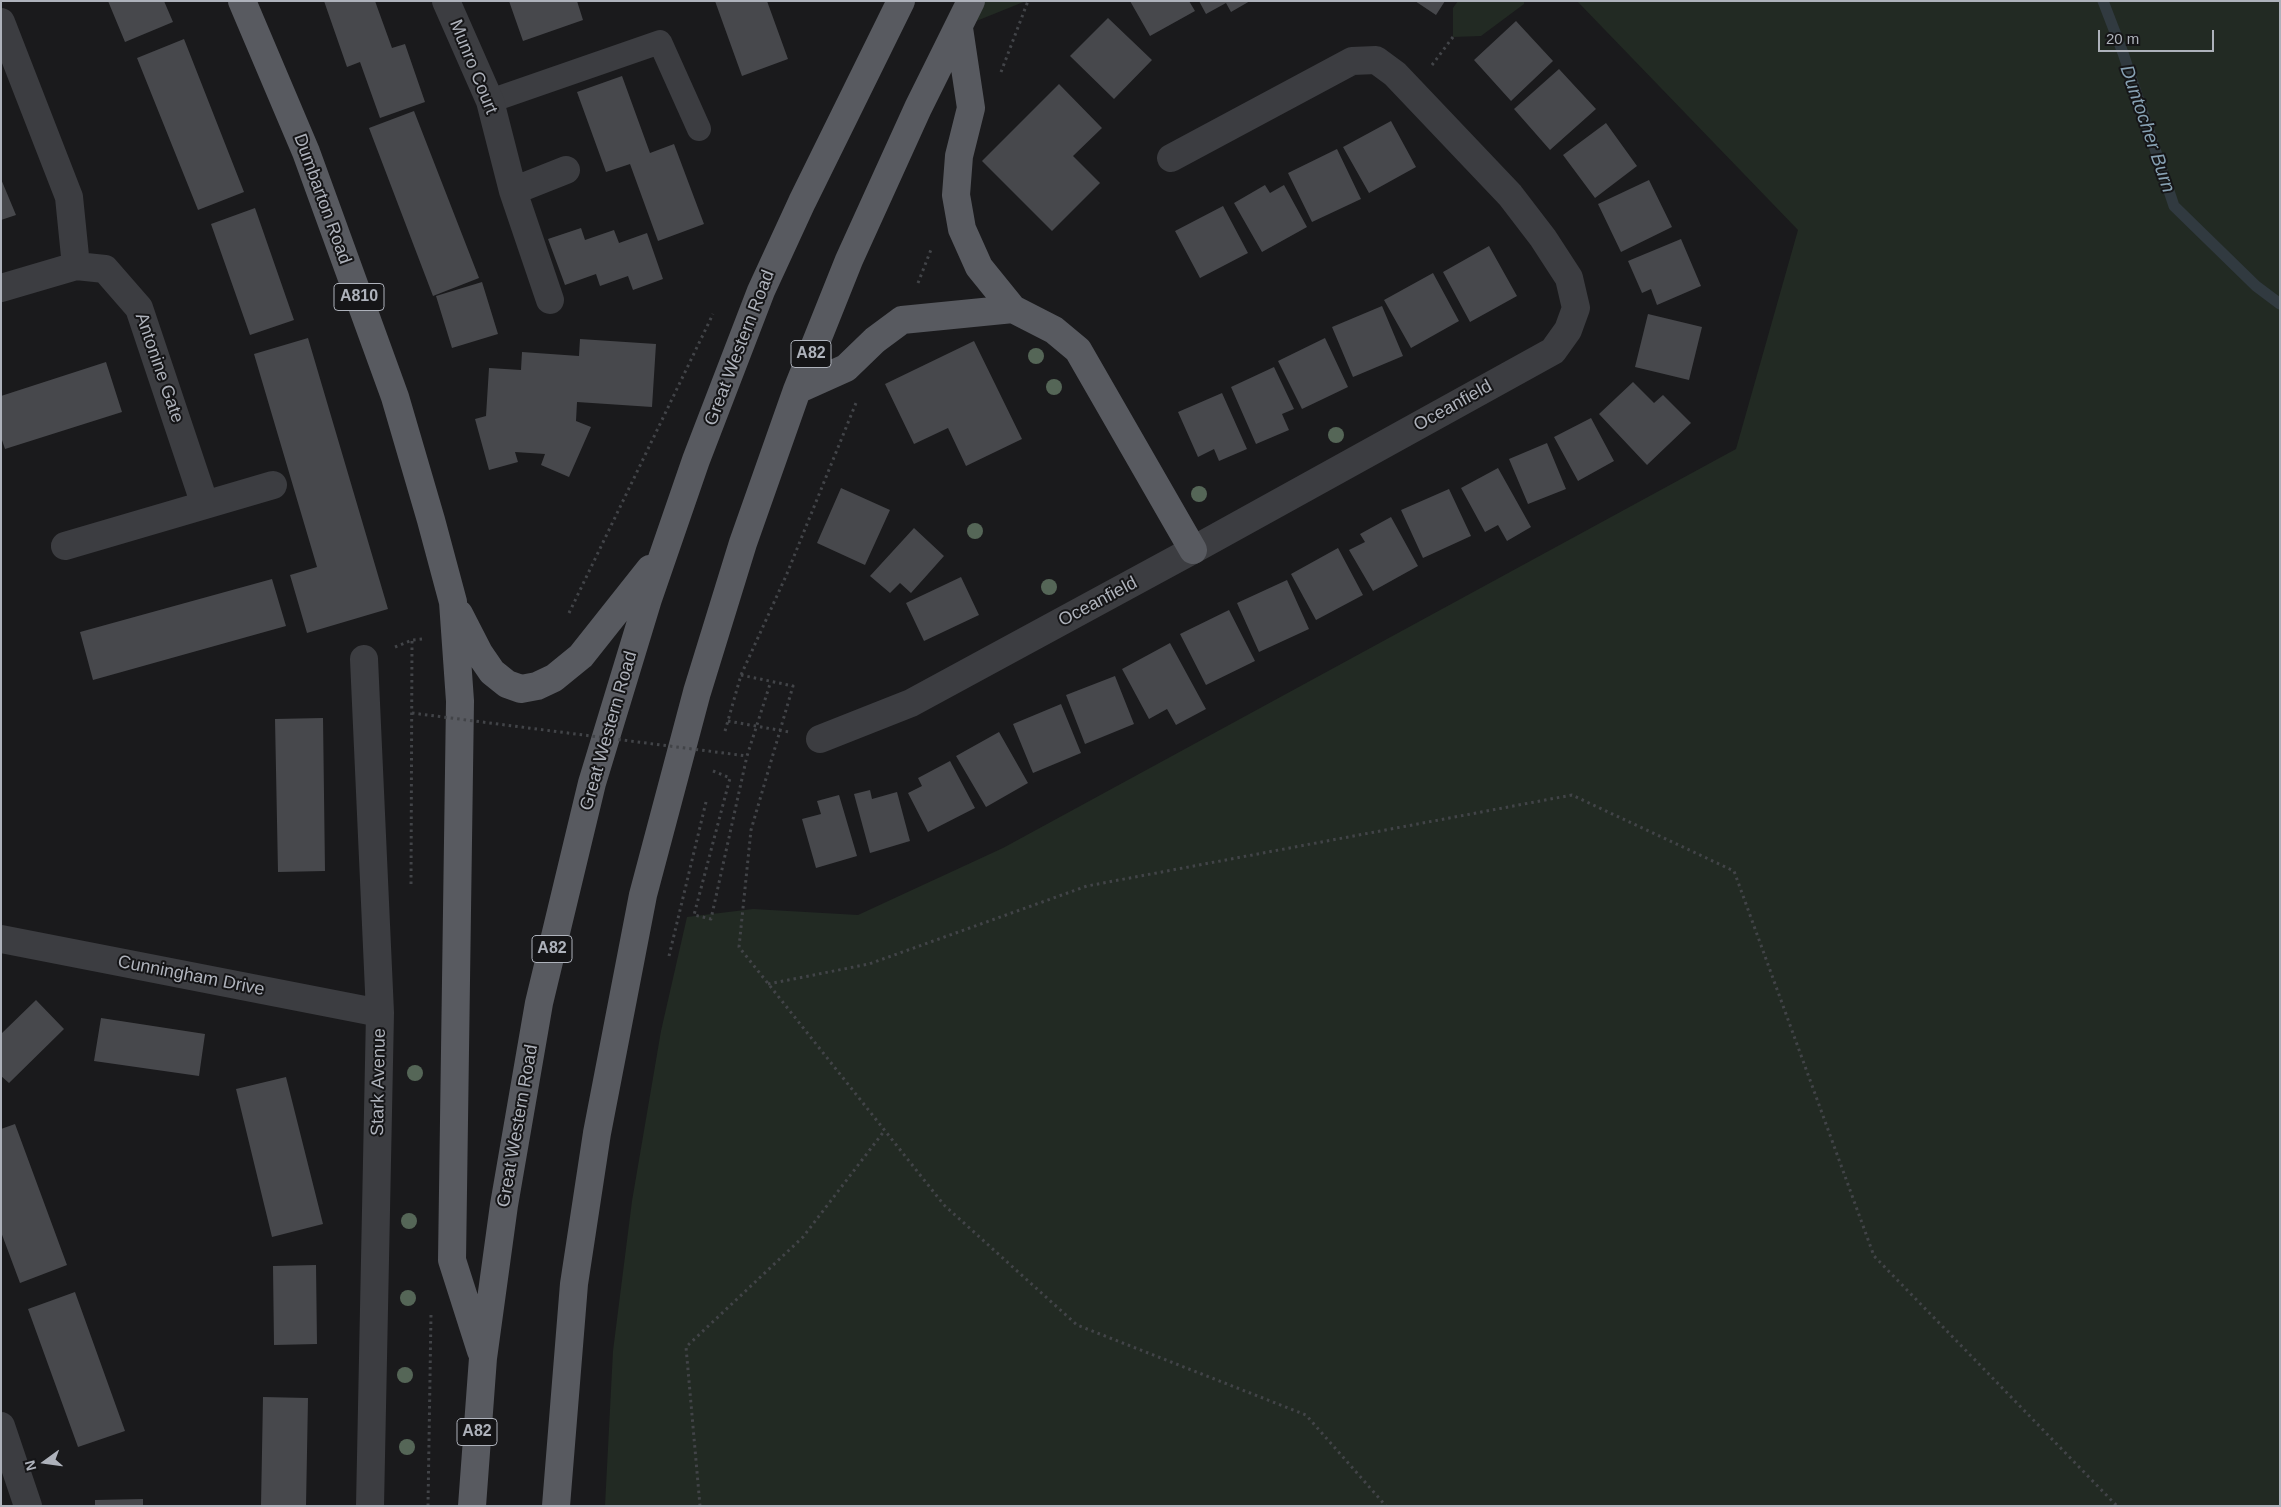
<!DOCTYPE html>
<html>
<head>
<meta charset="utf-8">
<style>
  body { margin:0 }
  #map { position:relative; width:2281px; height:1507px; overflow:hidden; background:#1a1a1c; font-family:Arial,sans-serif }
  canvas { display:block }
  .frame { position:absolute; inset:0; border:2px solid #aeb2bb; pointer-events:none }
  .north { position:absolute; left:20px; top:1437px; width:50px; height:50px; -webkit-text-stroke:4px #151517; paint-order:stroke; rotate:256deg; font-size:14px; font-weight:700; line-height:20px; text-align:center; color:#aeb2bb }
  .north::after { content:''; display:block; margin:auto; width:18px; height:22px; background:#aeb2bb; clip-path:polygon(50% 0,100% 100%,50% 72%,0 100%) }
  .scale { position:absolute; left:2098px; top:30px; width:116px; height:22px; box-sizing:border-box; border:2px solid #aeb2bb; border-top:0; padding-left:6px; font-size:15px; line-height:18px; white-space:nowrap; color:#aeb2bb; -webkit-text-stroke:4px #151517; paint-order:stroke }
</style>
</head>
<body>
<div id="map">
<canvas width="2281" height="1507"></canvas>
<div class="frame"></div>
<div class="north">N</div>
<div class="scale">20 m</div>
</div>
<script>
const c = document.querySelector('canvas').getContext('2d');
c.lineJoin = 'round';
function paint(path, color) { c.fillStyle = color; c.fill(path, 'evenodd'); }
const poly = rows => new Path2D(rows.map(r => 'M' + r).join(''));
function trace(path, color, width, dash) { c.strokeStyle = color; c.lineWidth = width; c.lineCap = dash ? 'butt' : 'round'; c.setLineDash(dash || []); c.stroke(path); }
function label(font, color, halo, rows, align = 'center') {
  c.font = font + ' Arial,sans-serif'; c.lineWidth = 4; c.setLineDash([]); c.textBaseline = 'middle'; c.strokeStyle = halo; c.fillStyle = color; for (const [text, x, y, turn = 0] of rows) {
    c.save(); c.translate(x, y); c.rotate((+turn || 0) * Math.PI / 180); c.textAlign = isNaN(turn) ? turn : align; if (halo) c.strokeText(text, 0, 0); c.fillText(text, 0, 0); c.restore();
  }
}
const green = poly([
  [971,1,1026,1,959,28],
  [1458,1,1524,1,1524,4,1481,36,1453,37,1453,8],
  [1577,1,2280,1,2280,1506,605,1506,613,1351,632,1201,661,1031,687,917,753,909,858,915,1003,848,1736,449,1798,230]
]);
const stream = poly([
  [2103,1,2123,53,2174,206,2256,286,2280,304]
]);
const building = poly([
  [108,1,164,1,173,22,125,42],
  [324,1,375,1,392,48,405,44,425,102,380,118,360,62,347,67],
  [509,1,577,1,583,20,523,41],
  [715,1,767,1,788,59,742,76],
  [1130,1,1189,1,1195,11,1150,36],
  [1199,1,1250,1,1231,12,1226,3,1206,14],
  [1415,1,1445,1,1436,15],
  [1108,18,1152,60,1114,99,1070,56],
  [1516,21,1553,61,1511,101,1474,60],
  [184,39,244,192,198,210,137,58],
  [1559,69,1596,109,1550,150,1514,109],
  [622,76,650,153,674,144,704,224,658,241,630,164,606,172,577,92],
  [1059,84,1102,128,1073,156,1100,183,1052,231,982,161],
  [414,111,479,278,433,296,369,128],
  [1391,121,1416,167,1369,193,1343,147],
  [1606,123,1637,166,1595,198,1563,155],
  [1337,149,1361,199,1312,222,1288,173],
  [1,179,16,215,1,220],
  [1649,180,1672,227,1621,252,1598,204],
  [1265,185,1270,193,1284,185,1307,227,1262,252,1234,203],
  [1223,206,1248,253,1200,278,1175,231],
  [255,208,294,320,250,335,211,224],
  [581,228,585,240,614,230,619,243,647,233,663,279,633,290,628,276,600,286,596,274,565,285,548,239],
  [1681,239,1701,286,1657,305,1651,289,1642,293,1628,261],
  [1489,246,1517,296,1470,322,1443,272],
  [1433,273,1459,321,1411,348,1384,300],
  [482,282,498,334,452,348,436,296],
  [1382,306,1403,356,1353,377,1332,327],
  [1648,314,1702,327,1689,380,1635,367],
  [308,338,388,609,307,633,290,575,317,567,254,354],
  [1325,338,1348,387,1302,409,1278,361],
  [580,339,656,344,652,407,577,402,576,421,591,427,569,477,541,465,545,454,515,452,518,462,489,470,475,419,486,416,489,368,521,370,522,352,579,356],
  [974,341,1022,439,966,466,948,428,914,444,885,384],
  [106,362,122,412,5,449,1,437,1,396],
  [1274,367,1294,409,1282,414,1289,430,1256,444,1231,387],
  [1633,382,1654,403,1663,395,1691,423,1647,465,1599,414],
  [1222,393,1247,449,1219,461,1214,449,1198,457,1178,412],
  [1591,418,1614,461,1578,481,1554,437],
  [1547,443,1566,489,1528,504,1509,459],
  [1498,468,1531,527,1507,541,1498,525,1485,532,1461,488],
  [841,488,890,510,865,565,817,543],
  [1449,489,1471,536,1423,558,1401,510],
  [1391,517,1418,566,1373,591,1349,550,1365,542,1360,534],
  [914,528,944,556,911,593,900,583,890,593,870,576],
  [1338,548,1363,595,1316,620,1291,574],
  [961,577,979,615,924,641,906,603],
  [272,579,286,626,93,680,80,632],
  [1287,580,1309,629,1259,652,1237,603],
  [1229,610,1255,661,1206,685,1180,634],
  [1170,643,1206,709,1176,725,1167,709,1149,719,1122,669],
  [1115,676,1134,724,1085,744,1066,695],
  [1061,704,1081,753,1033,773,1013,724],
  [323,718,325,871,278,872,275,719],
  [999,732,1028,783,986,807,956,756],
  [950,761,975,808,928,832,908,793,922,786,918,778],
  [870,790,872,799,897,792,910,841,870,853,854,794],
  [839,795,857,856,816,868,802,819,821,814,817,801],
  [36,1000,64,1029,9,1083,1,1076,1,1034],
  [101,1018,205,1034,199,1076,94,1061],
  [286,1077,323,1224,272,1237,236,1089],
  [15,1124,67,1265,20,1283,1,1232,1,1129],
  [316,1265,317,1344,274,1345,273,1266],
  [75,1292,125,1431,78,1447,28,1309],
  [263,1397,308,1398,306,1506,261,1506],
  [143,1499,143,1506,95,1506,95,1500]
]);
const path = poly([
  [1432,65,1453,37],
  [1001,72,1028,1],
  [918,283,932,247],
  [569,613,713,314],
  [395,647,412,640,422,639],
  [741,675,793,686,751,830,739,947,944,1205,1077,1325,1306,1415,1386,1506],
  [728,721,789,732],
  [725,731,741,675,786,576,856,403],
  [713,771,730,778,694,915,711,919,747,756],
  [411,884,412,640],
  [669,956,706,802],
  [768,984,869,964,1087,886,1572,795,1734,871,1874,1256,2117,1506],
  [428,1506,431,1314],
  [700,1506,686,1347,803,1237,885,1130]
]);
const lane = poly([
  [490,101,660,42,699,129]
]);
const street = poly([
  [446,1,490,101,513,191,550,300],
  [1,22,69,197,76,266],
  [513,191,566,170],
  [1,288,76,266,105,269,139,308,205,505],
  [65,546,273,485],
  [364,659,380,1013,370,1506],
  [820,739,911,703,1193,550,1553,351,1568,330,1576,308,1569,278,1543,238,1510,195,1395,74,1376,60,1352,61,1171,158],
  [1,939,380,1013],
  [1,1426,28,1506]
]);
const primary = poly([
  [242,1,306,152,395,397,431,520,453,602,460,701,452,1260,481,1351],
  [959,28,971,108,959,156,956,195,962,229,979,267,1013,309,1054,330,1078,350,1193,550],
  [797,390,846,368,875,340,902,320,1013,309],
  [459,614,479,653,492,672,507,684,521,689,537,686,554,678,581,656,650,569],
  [472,1506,483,1358,504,1205,539,1003,592,783,648,599,696,460,761,291,802,202,901,1],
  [556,1506,574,1284,597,1133,643,895,697,692,743,543,797,390,849,260,918,108,971,1]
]);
const pathBridge = poly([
  [412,713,747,756,770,684]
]);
const trees = [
  [1036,356],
  [1054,387],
  [1336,435],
  [1199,494],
  [975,531],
  [1049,587],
  [415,1073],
  [409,1221],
  [408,1298],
  [405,1375],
  [407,1447]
];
const shields = [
  [359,297,50],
  [811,354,40],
  [552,949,40],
  [477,1432,40]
];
const shieldNames = [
  ["A810",359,297],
  ["A82",811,354],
  ["A82",552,949],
  ["A82",477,1432]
];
const streetNames = [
  ["Munro Court",473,67,68],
  ["Dumbarton Road",322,199,70],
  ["Great Western Road",740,348,-69],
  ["Antonine Gate",159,368,71],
  ["Oceanfield",1453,406,-29],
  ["Oceanfield",1098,602,-28],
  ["Great Western Road",609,731,-74],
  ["Cunningham Drive",191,976,11],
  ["Stark Avenue",379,1082,-89],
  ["Great Western Road",518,1126,-80]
];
const waterNames = [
  ["Duntocher Burn",2147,129,71]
];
paint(green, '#222a23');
trace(stream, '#313a40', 11);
paint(building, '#47484c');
trace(path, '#424448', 3, [2.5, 4]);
trace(lane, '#3c3d41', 24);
trace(street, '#3c3d41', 28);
trace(primary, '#585a60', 28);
trace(pathBridge, '#424448', 3, [2.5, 4]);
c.fillStyle = '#556657';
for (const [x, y] of trees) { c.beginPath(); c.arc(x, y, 8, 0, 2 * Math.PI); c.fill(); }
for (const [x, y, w] of shields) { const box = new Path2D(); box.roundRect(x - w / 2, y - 13.5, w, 27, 4); c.fillStyle = '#151517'; c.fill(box); trace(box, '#aeb2bb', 1); }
label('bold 16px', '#aeb2bb', null, shieldNames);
label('18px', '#aeb2bb', '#151517', streetNames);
label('italic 19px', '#87a1b3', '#151517', waterNames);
</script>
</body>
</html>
